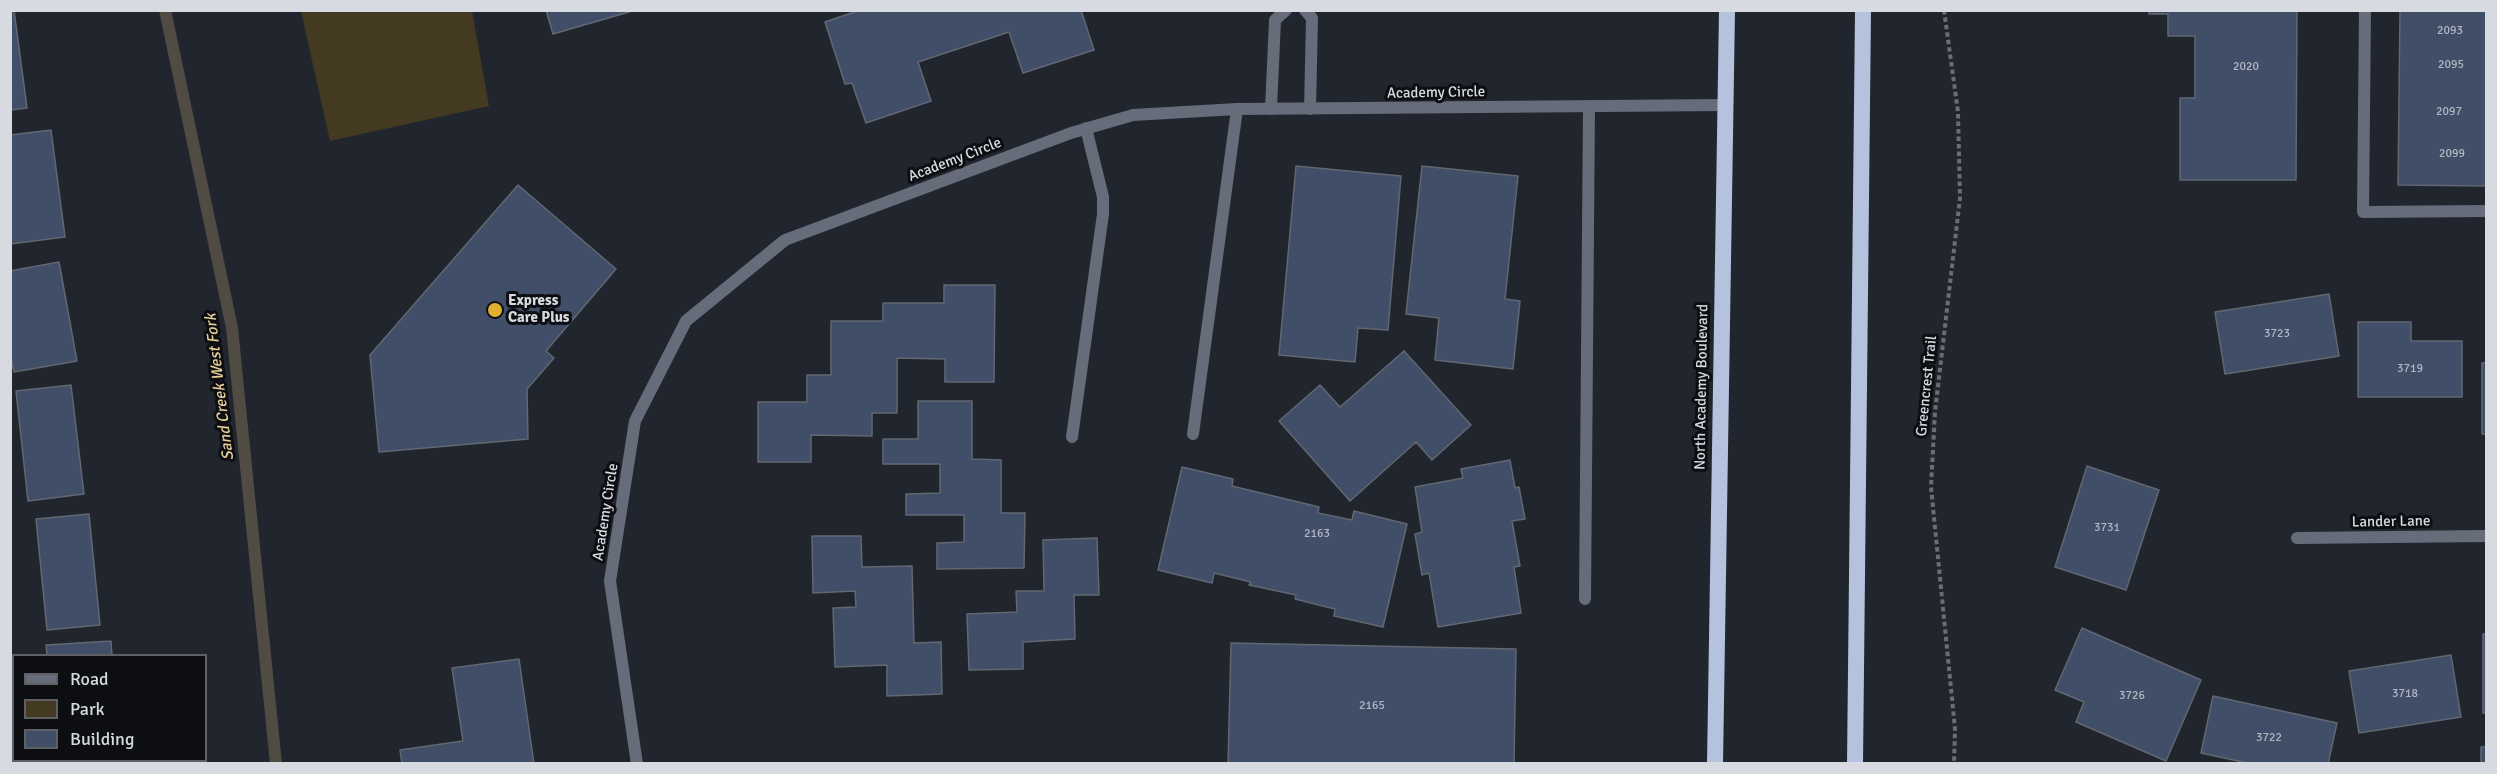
<!DOCTYPE html>
<html>
<head>
<meta charset="utf-8">
<style>
  body { margin:0 }
  #map { position:relative; width:2497px; height:774px; overflow:hidden; background:#21252e; font-family:Signika,sans-serif }
  canvas { display:block }
  .frame { position:absolute; inset:0; border:12px solid #d7dae0; pointer-events:none }
  .legend { position:absolute; left:12px; top:654px; width:195px; height:108px; box-sizing:border-box; background:#0d0e12; border:2px solid #5e6064; margin:0; padding:8px 10px; list-style:none; font-size:18px; color:#d7dae0 }
  .legend li { display:flex; align-items:center; gap:12px; height:30px }
  .legend b { width:30px; border:2px solid #5e6064 }
</style>
</head>
<body>
<div id="map">
<canvas width="2497" height="774"></canvas>
<div class="frame"></div>
<ul class="legend">
<li><b style="height:8px;background:#666c79"></b>Road</li>
<li><b style="height:16px;background:#443a22"></b>Park</li>
<li><b style="height:16px;background:#414e68"></b>Building</li>
</ul>
</div>
<script>
const c = document.querySelector('canvas').getContext('2d');
c.lineJoin = 'round';
function paint(path, color) { c.fillStyle = color; c.fill(path, 'evenodd'); }
const poly = rows => new Path2D(rows.map(r => 'M' + r).join(''));
function trace(path, color, width, dash) { c.strokeStyle = color; c.lineWidth = width; c.lineCap = dash ? 'butt' : 'round'; c.setLineDash(dash || []); c.stroke(path); }
function label(font, color, halo, rows, align = 'center') {
  c.font = font + ' Signika,sans-serif'; c.lineWidth = 6; c.setLineDash([]); c.textBaseline = 'middle'; c.strokeStyle = halo; c.fillStyle = color; for (const [text, x, y, turn = 0] of rows) {
    c.save(); c.translate(x, y); c.rotate((+turn || 0) * Math.PI / 180); c.textAlign = isNaN(turn) ? turn : align; if (halo) c.strokeText(text, 0, 0); c.fillText(text, 0, 0); c.restore();
  }
}
const green = poly([
  [301,11,472,11,489,106,330,141]
]);
const stream = poly([
  [165,10,232,328,276,764]
]);
const building = poly([
  [10,10,14,10,27,108,10,110,10,10],
  [546,10,636,10,553,34,546,10],
  [860,10,1081,10,1094,50,1023,73,1009,32,918,62,931,101,866,123,852,83,845,84,825,22,860,10],
  [2149,10,2297,10,2296,180,2180,180,2180,98,2195,98,2195,36,2168,36,2168,14,2149,14,2149,10],
  [2400,10,2486,10,2486,186,2398,185,2400,10],
  [51,130,65,237,10,244,10,135,51,130],
  [1296,166,1401,176,1388,330,1358,328,1355,362,1279,355,1296,166],
  [1422,166,1518,176,1505,299,1520,301,1513,369,1435,360,1439,318,1406,314,1422,166],
  [518,185,616,269,546,351,554,358,527,389,528,439,379,452,370,355,518,185],
  [59,262,77,361,14,372,10,352,10,271,59,262],
  [944,285,995,285,994,382,945,382,945,359,897,358,897,413,872,413,872,436,811,435,811,462,758,462,758,402,807,402,807,375,831,375,831,321,883,321,883,303,944,303,944,285],
  [2329,294,2339,356,2225,374,2215,312,2329,294],
  [2358,322,2411,322,2411,341,2462,341,2462,397,2358,397,2358,322],
  [1404,351,1471,425,1432,460,1416,442,1350,501,1279,421,1320,385,1340,407,1404,351],
  [2482,363,2486,363,2486,434,2482,434,2482,363],
  [71,385,84,494,28,501,16,391,71,385],
  [918,401,972,401,972,459,1001,460,1001,513,1025,513,1024,568,937,569,937,543,964,542,964,515,906,515,906,494,940,493,940,464,883,464,883,439,918,439,918,401],
  [1510,460,1515,488,1519,487,1525,519,1512,521,1520,566,1514,567,1521,613,1438,627,1429,573,1422,575,1415,534,1422,532,1415,487,1463,478,1461,469,1510,460],
  [2087,466,2159,490,2126,590,2055,567,2087,466],
  [1182,467,1233,479,1232,486,1319,507,1318,513,1352,520,1354,511,1407,524,1383,627,1334,616,1335,609,1295,599,1296,595,1249,585,1251,582,1214,573,1212,583,1158,570,1182,467],
  [89,514,100,625,47,630,36,519,89,514],
  [812,536,861,536,862,567,912,566,914,643,941,642,942,694,887,696,887,665,835,667,833,608,856,607,855,591,813,593,812,536],
  [1097,538,1099,595,1074,595,1075,639,1023,642,1023,669,969,670,967,614,1017,612,1016,591,1044,591,1043,540,1097,538],
  [2082,628,2201,680,2166,761,2076,722,2084,702,2055,690,2082,628],
  [2483,634,2486,634,2486,713,2483,713,2483,634],
  [111,641,112,656,47,656,46,645,111,641],
  [1231,643,1516,649,1514,764,1228,764,1231,643],
  [2451,655,2461,717,2359,733,2349,671,2451,655],
  [519,659,534,764,402,764,400,750,463,741,452,668,519,659],
  [2213,696,2337,723,2328,764,2252,764,2201,753,2213,696],
  [2481,747,2486,747,2486,764,2481,764,2481,747]
]);
const path = poly([
  [1944,10,1958,112,1960,198,1935,412,1931,487,1955,729,1954,764]
]);
const service = poly([
  [1305,10,1312,18,1310,109],
  [1271,109,1275,20,1286,10],
  [1193,434,1237,109],
  [1072,437,1103,214,1103,197,1086,128],
  [1585,599,1589,106]
]);
const minor = poly([
  [2365,10,2363,212,2486,211],
  [2297,538,2486,536],
  [637,764,610,581,635,421,686,321,785,240,1071,133,1133,115,1237,109,1724,105]
]);
const trunk = poly([
  [1715,764,1727,10],
  [1855,764,1863,10]
]);
const markers = [
  [495,310,8,"#deb133"]
];
const numberNames = [
  ["2093",2450,31],
  ["2095",2451,65],
  ["2020",2246,67],
  ["2097",2449,112],
  ["2099",2452,154],
  ["3723",2277,334],
  ["3719",2410,369],
  ["3731",2107,528],
  ["2163",1317,534],
  ["3718",2405,694],
  ["3726",2132,696],
  ["2165",1372,706],
  ["3722",2269,738]
];
const streetNames = [
  ["Academy Circle",1436,93,-1],
  ["Academy Circle",955,160,-21],
  ["Greencrest Trail",1927,386,-84],
  ["North Academy Boulevard",1702,387,-89],
  ["Academy Circle",606,512,-81],
  ["Lander Lane",2391,522,-1]
];
const poiNames = [
  ["Express",508,301],
  ["Care Plus",508,318]
];
const waterNames = [
  ["Sand Creek West Fork",220,387,-97]
];
paint(green, '#443a22');
trace(stream, '#514c43', 12);
paint(building, '#414e68');
trace(building, '#626771', 1.5);
trace(path, '#696d75', 4, [4.5, 3]);
trace(service, '#666c79', 12);
trace(minor, '#666c79', 12);
trace(trunk, '#b4c2de', 16);
for (const [x, y, r, color] of markers) { const dot = new Path2D(); dot.arc(x, y, r, 0, 2 * Math.PI); c.fillStyle = color; c.fill(dot); trace(dot, '#0d0e12', 2); }
label('12px', '#b2b7c2', null, numberNames);
label('15px', '#d7dae0', '#0d0e12', streetNames);
label('bold 15px', '#d7dae0', '#0d0e12', poiNames, 'left');
label('italic 16px', '#e7d098', '#0d0e12', waterNames);
</script>
</body>
</html>
